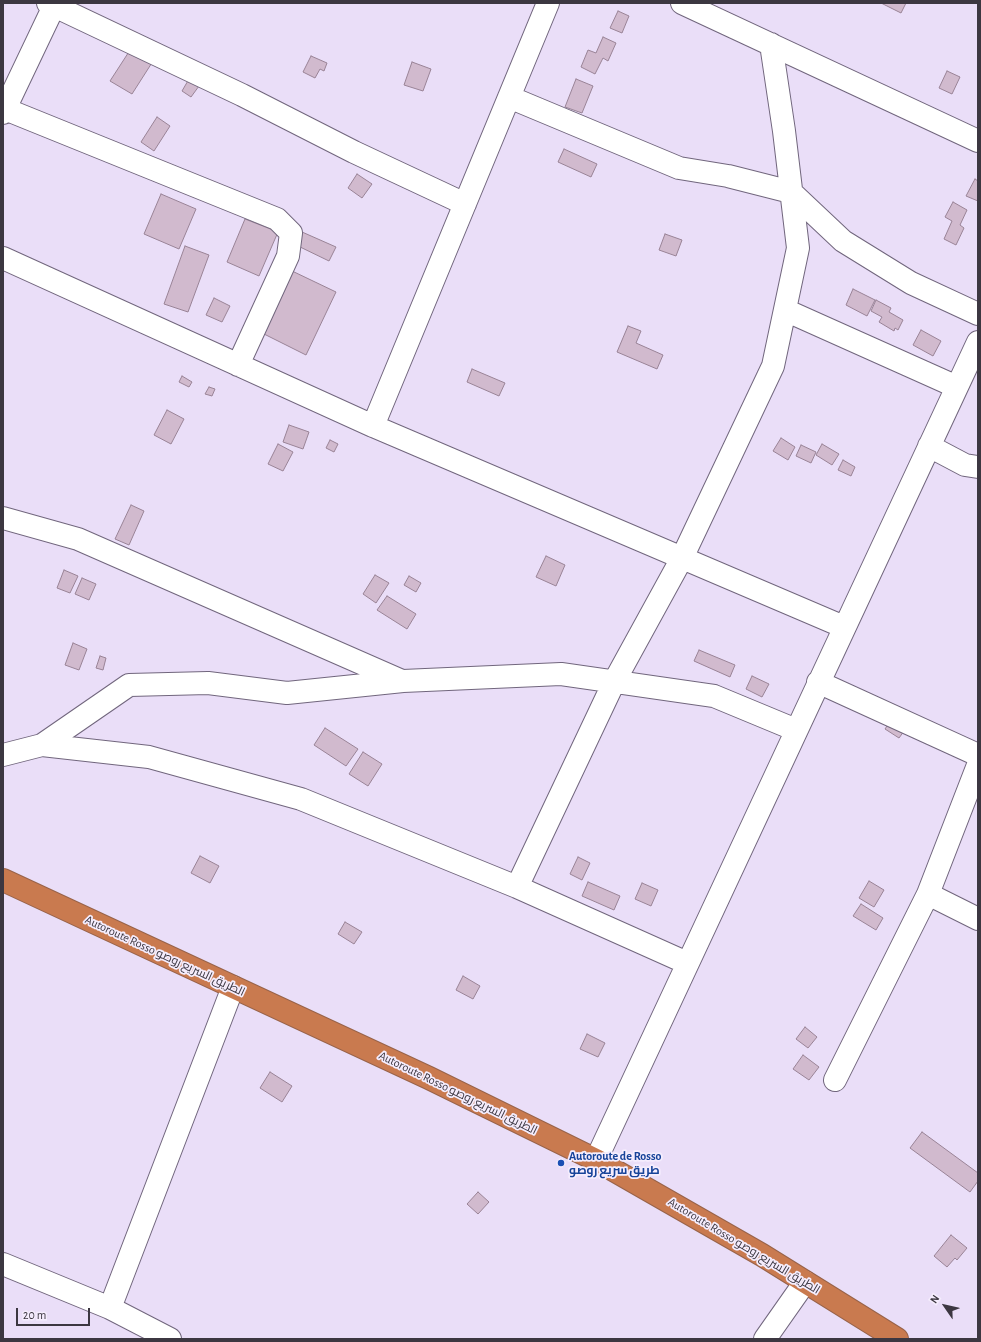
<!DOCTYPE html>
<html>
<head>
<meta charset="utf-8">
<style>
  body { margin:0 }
  #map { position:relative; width:981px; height:1342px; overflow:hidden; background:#eadef8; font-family:"Alegreya Sans",sans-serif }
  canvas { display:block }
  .frame { position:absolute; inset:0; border:4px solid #3c3741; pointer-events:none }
  .north { position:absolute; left:925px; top:1286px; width:40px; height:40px; -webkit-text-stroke:3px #f5edfd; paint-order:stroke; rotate:304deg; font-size:11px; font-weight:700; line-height:16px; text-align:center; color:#3c3741 }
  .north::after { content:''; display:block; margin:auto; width:14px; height:18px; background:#3c3741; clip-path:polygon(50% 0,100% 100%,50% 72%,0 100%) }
  .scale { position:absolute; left:16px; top:1308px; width:74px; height:18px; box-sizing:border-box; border:2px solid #3c3741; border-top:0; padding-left:5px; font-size:12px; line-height:14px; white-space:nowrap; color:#3c3741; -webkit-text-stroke:3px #f5edfd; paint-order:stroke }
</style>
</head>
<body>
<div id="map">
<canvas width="981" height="1342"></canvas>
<div class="frame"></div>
<div class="north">N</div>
<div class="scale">20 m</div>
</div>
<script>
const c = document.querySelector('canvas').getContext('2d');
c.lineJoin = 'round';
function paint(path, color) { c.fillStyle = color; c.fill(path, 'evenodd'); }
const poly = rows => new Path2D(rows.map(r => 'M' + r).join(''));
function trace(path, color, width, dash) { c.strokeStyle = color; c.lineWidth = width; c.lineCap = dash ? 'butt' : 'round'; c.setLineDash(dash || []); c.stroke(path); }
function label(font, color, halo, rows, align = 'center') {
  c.font = font + ' "Alegreya Sans",Cairo,sans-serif'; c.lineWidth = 3.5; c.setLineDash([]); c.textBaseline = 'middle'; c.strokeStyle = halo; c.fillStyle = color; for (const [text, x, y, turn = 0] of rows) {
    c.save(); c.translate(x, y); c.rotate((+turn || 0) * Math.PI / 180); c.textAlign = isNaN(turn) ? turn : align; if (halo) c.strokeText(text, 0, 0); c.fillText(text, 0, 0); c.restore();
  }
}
const building = poly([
  [881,3,906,3,901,13,881,3],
  [618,11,629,16,622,33,610,28,618,11],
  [603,37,616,43,608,61,603,58,595,74,581,67,588,50,596,53,603,37],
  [134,44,155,58,132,94,110,81,134,44],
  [311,56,327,63,324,71,320,69,315,78,303,72,311,56],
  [412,62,431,69,423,91,404,85,412,62],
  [947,71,960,77,952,94,939,88,947,71],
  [189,79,199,86,191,97,182,91,189,79],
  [576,79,593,86,582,113,565,107,576,79],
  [157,117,170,126,154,151,141,142,157,117],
  [564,149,597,164,591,177,558,162,564,149],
  [357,174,372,184,362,198,348,188,357,174],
  [975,179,978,181,978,201,966,196,975,179],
  [161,194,196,209,179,249,144,234,161,194],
  [953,202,967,210,960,225,964,228,956,245,944,239,952,221,945,217,953,202],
  [245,219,278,232,259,276,227,262,245,219],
  [302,232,336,247,329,261,296,245,302,232],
  [665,234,682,240,676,256,659,250,665,234],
  [185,246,209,255,188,312,164,304,185,246],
  [290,270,336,292,306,355,260,332,290,270],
  [853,289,875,300,867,316,846,305,853,289],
  [214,298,230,306,222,322,206,315,214,298],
  [876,300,891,308,889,312,903,320,898,330,895,328,894,331,879,322,882,317,871,311,876,300],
  [628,326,641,331,636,343,663,355,657,369,617,352,628,326],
  [921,330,941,341,933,356,913,345,921,330],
  [472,369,505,383,499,396,467,382,472,369],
  [182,376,192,382,189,387,179,382,182,376],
  [209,387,215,389,212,396,205,394,209,387],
  [167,410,184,419,171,444,154,435,167,410],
  [289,425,309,432,303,449,283,442,289,425],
  [781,438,795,447,788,460,773,451,781,438],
  [330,440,338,444,334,452,326,448,330,440],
  [278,444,293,452,283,471,268,464,278,444],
  [822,444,839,454,832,465,816,455,822,444],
  [801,445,816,452,811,463,796,456,801,445],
  [843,460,855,467,851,476,838,470,843,460],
  [131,505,144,511,129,545,115,539,131,505],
  [546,556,565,565,556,586,536,577,546,556],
  [64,570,78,576,70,593,57,588,64,570],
  [375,575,389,583,376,603,363,594,375,575],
  [409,576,421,583,416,592,404,585,409,576],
  [82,578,96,584,89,600,75,594,82,578],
  [387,596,416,614,407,629,377,610,387,596],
  [73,643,87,649,79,670,65,665,73,643],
  [699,650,735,665,730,677,694,661,699,650],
  [100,656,106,658,103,670,96,668,100,656],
  [752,676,769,684,762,697,746,689,752,676],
  [893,717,907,727,899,738,885,729,893,717],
  [325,728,358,749,346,766,314,745,325,728],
  [363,752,382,764,368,786,349,774,363,752],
  [200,856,219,866,210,883,191,873,200,856],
  [578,857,590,863,582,880,570,874,578,857],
  [869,881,884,890,874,907,859,898,869,881],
  [588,882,620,896,614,910,582,896,588,882],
  [642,883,658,890,651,906,635,899,642,883],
  [861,904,883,918,876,930,853,916,861,904],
  [345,922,362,932,354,944,338,934,345,922],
  [463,976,480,986,473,999,456,990,463,976],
  [805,1027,817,1037,808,1048,796,1039,805,1027],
  [587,1034,605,1043,598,1057,580,1049,587,1034],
  [803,1055,819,1067,809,1080,793,1069,803,1055],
  [270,1072,292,1086,282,1102,260,1088,270,1072],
  [922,1132,978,1173,978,1181,970,1192,910,1148,922,1132],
  [478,1192,489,1202,478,1214,467,1204,478,1192],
  [951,1235,967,1248,957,1260,955,1258,947,1267,934,1256,951,1235]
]);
const street = poly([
  [48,3,242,95,354,152,465,204],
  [682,3,978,141],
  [509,97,679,168,728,176,791,192,843,241,911,283,978,314],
  [5,109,277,219,291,233,288,256,238,365],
  [3,113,54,6],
  [3,258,373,426,844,627],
  [785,310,957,387],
  [373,426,548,3],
  [929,446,965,465,978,467],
  [3,518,78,539,402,681],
  [818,682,978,755],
  [42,745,149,757,301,799,517,887,687,963],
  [3,755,42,745,129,685,208,683,287,693,403,681,561,674,714,696,796,730],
  [517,887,614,682,682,558,773,366,798,248,784,131,771,44],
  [928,894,978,919],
  [835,1080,928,894,978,765],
  [596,1160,978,342],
  [3,1264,110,1308,170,1339],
  [110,1308,233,987],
  [765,1339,805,1282]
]);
const highway = poly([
  [3,880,429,1078,596,1160,762,1255,897,1339]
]);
const markers = [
  [561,1163,4,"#1a4fb4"]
];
const streetNames = [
  ["Autoroute Rosso الطريق السريع روصو",165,956,25],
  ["Autoroute Rosso الطريق السريع روصو",458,1093,26],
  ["Autoroute Rosso الطريق السريع روصو",744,1246,31]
];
const transitNames = [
  ["Autoroute de Rosso",569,1156],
  ["طريق سريع روصو",569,1170]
];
paint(building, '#d1bace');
trace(building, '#998396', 1);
trace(street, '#71667d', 24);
trace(highway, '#98634a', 24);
trace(street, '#fff', 22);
trace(highway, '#c97a4f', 22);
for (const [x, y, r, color] of markers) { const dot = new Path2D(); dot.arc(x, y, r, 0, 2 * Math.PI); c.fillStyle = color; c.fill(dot); trace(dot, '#f5edfd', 1.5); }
label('12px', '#3c3741', '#f5edfd', streetNames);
label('bold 12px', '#164399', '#f5edfd', transitNames, 'left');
</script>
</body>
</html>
